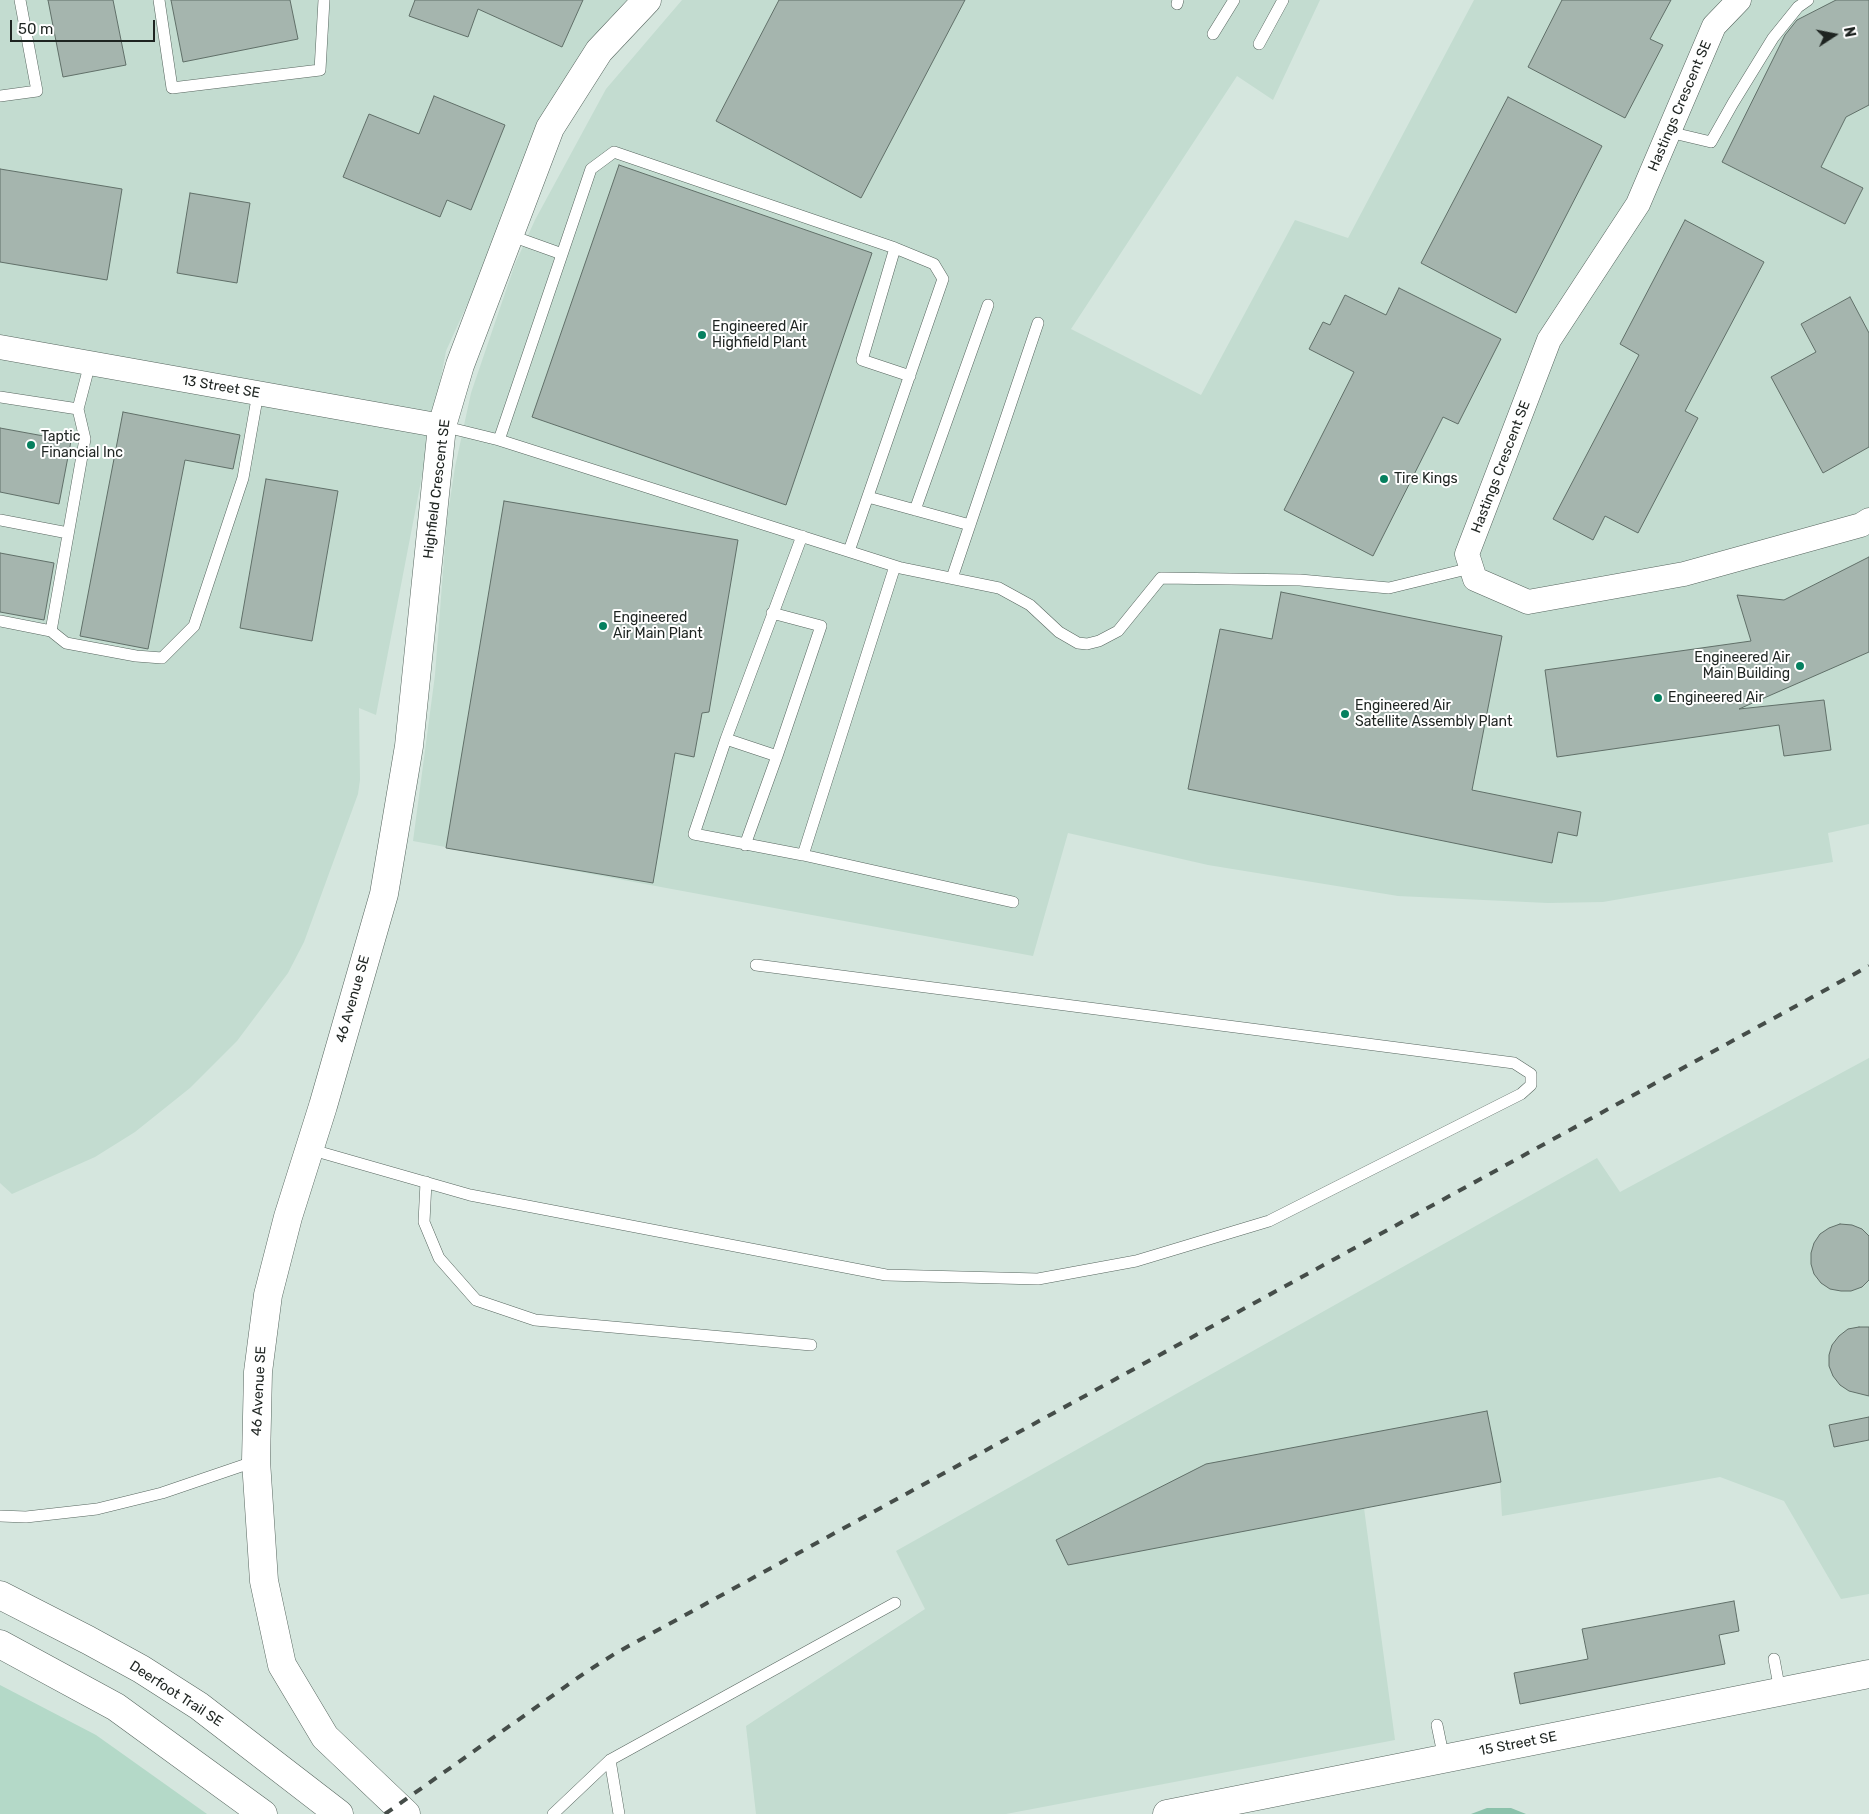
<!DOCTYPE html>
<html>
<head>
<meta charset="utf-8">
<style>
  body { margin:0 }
  #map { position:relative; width:1869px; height:1814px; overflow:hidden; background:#d5e6de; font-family:Rubik,sans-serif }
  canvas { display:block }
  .north { position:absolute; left:1809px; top:10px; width:50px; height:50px; -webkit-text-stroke:4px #fff; paint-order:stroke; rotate:79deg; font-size:14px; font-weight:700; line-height:20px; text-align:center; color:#1e2421 }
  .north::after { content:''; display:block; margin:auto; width:18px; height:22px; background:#1e2421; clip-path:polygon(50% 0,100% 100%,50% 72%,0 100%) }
  .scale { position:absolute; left:10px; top:20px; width:145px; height:22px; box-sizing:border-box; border:2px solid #1e2421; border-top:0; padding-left:6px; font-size:15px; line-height:18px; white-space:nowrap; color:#1e2421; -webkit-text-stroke:4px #fff; paint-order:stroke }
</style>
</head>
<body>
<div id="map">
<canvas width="1869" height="1814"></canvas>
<div class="north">N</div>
<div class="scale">50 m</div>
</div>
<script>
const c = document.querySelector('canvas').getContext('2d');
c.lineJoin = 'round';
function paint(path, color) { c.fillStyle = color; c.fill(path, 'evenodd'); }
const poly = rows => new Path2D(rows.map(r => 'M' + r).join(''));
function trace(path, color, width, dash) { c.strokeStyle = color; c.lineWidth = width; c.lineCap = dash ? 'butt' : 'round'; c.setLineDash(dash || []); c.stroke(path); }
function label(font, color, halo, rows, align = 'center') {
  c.font = font + ' Rubik,sans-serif'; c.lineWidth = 4; c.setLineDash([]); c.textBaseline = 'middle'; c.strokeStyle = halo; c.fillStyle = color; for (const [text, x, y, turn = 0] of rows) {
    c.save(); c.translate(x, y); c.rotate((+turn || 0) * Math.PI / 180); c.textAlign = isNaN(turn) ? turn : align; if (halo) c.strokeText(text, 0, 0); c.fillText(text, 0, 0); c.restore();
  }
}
const built = poly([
  [0,0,629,0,566,86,446,351,376,715,359,708,360,780,358,794,304,942,288,973,237,1041,190,1088,135,1132,95,1157,12,1194,0,1183],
  [682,0,1320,0,1273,100,1237,76,1071,329,1201,395,1295,220,1348,238,1474,0,1869,0,1869,824,1828,833,1833,862,1603,902,1548,903,1398,896,1208,865,1068,833,1033,956,413,841,435,675,447,520,455,467,471,393,515,264,535,220,606,89],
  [1869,1058,1869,1594,1841,1599,1784,1501,1720,1477,1502,1516,1500,1482,1364,1508,1395,1740,1006,1814,756,1814,746,1726,925,1609,896,1551,1597,1158,1620,1192]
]);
const green = poly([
  [0,1685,96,1735,207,1814,0,1814]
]);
const water = poly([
  [1487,1808,1511,1808,1526,1814,1471,1814]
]);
const building = poly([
  [48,0,113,0,126,65,63,77,48,0],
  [171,0,290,0,298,39,183,62,171,0],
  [415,0,583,0,562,47,478,9,468,37,409,16,415,0],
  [779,0,965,0,861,198,716,121,779,0],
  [1562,0,1671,0,1650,39,1663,45,1625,118,1528,67,1562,0],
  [1836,0,1869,0,1869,105,1846,117,1821,167,1863,188,1845,224,1722,162,1785,35,1797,20,1836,0],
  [434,96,505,125,471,210,447,200,440,217,343,177,369,114,419,134,434,96],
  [1508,97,1602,146,1516,313,1421,263,1508,97],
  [619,165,872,253,786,505,532,417,619,165],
  [0,169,122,189,107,280,0,262,0,169],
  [190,193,250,203,237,283,177,273,190,193],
  [1685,220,1764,262,1685,411,1698,418,1638,533,1605,516,1593,540,1553,519,1639,355,1620,344,1685,220],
  [1399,288,1501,339,1458,424,1443,417,1373,556,1284,510,1354,372,1309,349,1323,322,1330,325,1345,295,1386,315,1399,288],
  [1850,297,1869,333,1869,447,1823,473,1771,377,1816,352,1801,324,1850,297],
  [123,412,240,435,233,469,185,460,148,649,80,636,123,412],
  [0,428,71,441,59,504,0,492,0,428],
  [266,479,338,491,312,641,240,628,266,479],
  [504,501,738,540,709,712,702,713,694,757,675,753,653,883,446,848,504,501],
  [0,553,54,563,44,620,0,612,0,553],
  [1869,557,1869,652,1739,709,1824,700,1831,750,1784,756,1779,725,1557,757,1545,670,1751,641,1737,595,1784,600,1869,557],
  [1281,592,1502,636,1472,790,1581,812,1577,836,1558,832,1552,863,1188,789,1220,629,1272,639,1281,592],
  [1840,1224,1852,1225,1862,1229,1869,1236,1869,1280,1862,1287,1851,1291,1841,1291,1830,1289,1821,1283,1814,1274,1811,1264,1811,1253,1814,1243,1820,1234,1829,1228,1840,1224],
  [1859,1327,1869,1327,1869,1396,1849,1391,1840,1385,1833,1376,1829,1366,1829,1355,1832,1345,1839,1336,1848,1329,1859,1327],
  [1487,1411,1501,1482,1068,1565,1056,1540,1206,1464,1487,1411],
  [1869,1417,1869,1440,1834,1447,1829,1425,1869,1417],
  [1734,1601,1739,1631,1719,1635,1725,1664,1520,1704,1514,1673,1588,1659,1582,1629,1734,1601]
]);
const service = poly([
  [159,0,172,88,320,70,324,0],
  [1177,4,1178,0],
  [1213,34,1234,0],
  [1259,44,1283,0],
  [0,96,37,91,20,0],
  [1669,132,1711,142,1733,103,1773,38,1798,7,1808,0],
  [509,235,562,254],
  [895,248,862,360,910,376],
  [0,397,78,409],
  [442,426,499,440,901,568,999,588,1030,605,1059,632,1078,643,1087,644,1099,641,1118,631,1161,578,1300,580,1389,588,1471,568],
  [499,440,591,169,614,152,895,248,934,264,943,279,849,551],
  [868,497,970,525],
  [915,510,988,305],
  [0,520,68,533],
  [802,536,726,739,694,834,803,855,895,566],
  [952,578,1038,323],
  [0,621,51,631,85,439,78,409,90,363],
  [51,631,66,643,136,656,162,658,194,626,243,478,258,393],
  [726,739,777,756,821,626,772,613],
  [745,845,777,756],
  [803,855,1013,902],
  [309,1149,470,1195,886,1275,1038,1279,1136,1261,1269,1221,1521,1094,1531,1085,1531,1074,1514,1063,756,965],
  [426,1182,424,1222,439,1258,476,1300,535,1320,811,1345],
  [0,1516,26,1517,97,1509,162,1493,256,1461],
  [1774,1659,1780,1691],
  [1437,1725,1444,1759],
  [610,1760,619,1814],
  [553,1814,610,1760,895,1603]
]);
const minor = poly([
  [1739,0,1714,26,1638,204,1549,340,1467,554,1475,579,1528,602,1684,574,1861,525,1869,520],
  [0,347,442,426]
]);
const tertiary = poly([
  [406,1814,325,1737,282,1665,264,1581,256,1461,258,1372,268,1295,288,1217,323,1106,384,894,409,746,442,426,460,365,550,128,599,51,647,0],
  [1167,1814,1869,1674]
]);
const motorway = poly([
  [0,1595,88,1640,141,1669,199,1706,339,1814],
  [0,1644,116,1707,263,1814]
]);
const rail = poly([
  [385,1814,586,1672,616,1653,1869,966]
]);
const markers = [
  [702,335,5,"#06805f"],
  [31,445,5,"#06805f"],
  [1384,479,5,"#06805f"],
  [603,626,5,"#06805f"],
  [1800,666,5,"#06805f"],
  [1658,698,5,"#06805f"],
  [1345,714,5,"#06805f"]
];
const streetNames = [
  ["Hastings Crescent SE",1680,106,-67],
  ["13 Street SE",221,387,10],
  ["Hastings Crescent SE",1501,467,-69],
  ["Highfield Crescent SE",437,489,-83],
  ["46 Avenue SE",353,999,-74],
  ["46 Avenue SE",259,1391,-87],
  ["Deerfoot Trail SE",176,1694,33],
  ["15 Street SE",1518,1744,-11]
];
const poiNames = [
  ["Engineered Air",712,327],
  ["Highfield Plant",712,343],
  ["Taptic",41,437],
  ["Financial Inc",41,453],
  ["Tire Kings",1394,479],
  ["Engineered",613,618],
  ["Air Main Plant",613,634],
  ["Engineered Air",1790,658,"right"],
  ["Main Building",1790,674,"right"],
  ["Engineered Air",1668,698],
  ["Engineered Air",1355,706],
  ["Satellite Assembly Plant",1355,722]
];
paint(built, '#c3dcd0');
paint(green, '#b4d9c8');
paint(water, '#8bc2ab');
paint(building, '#a5b5ae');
trace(building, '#617069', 1);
trace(service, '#57665f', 12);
trace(minor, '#57665f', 25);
trace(tertiary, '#57665f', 29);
trace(motorway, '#57665f', 29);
trace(service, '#fff', 11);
trace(minor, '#fff', 24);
trace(tertiary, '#fff', 28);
trace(motorway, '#fff', 28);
trace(rail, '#454d49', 4, [9, 9]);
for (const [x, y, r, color] of markers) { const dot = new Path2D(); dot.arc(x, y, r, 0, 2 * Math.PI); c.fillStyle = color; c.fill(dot); trace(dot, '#fff', 2); }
label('14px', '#1e2421', '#fff', streetNames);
label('14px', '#1e2421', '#fff', poiNames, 'left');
</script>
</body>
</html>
